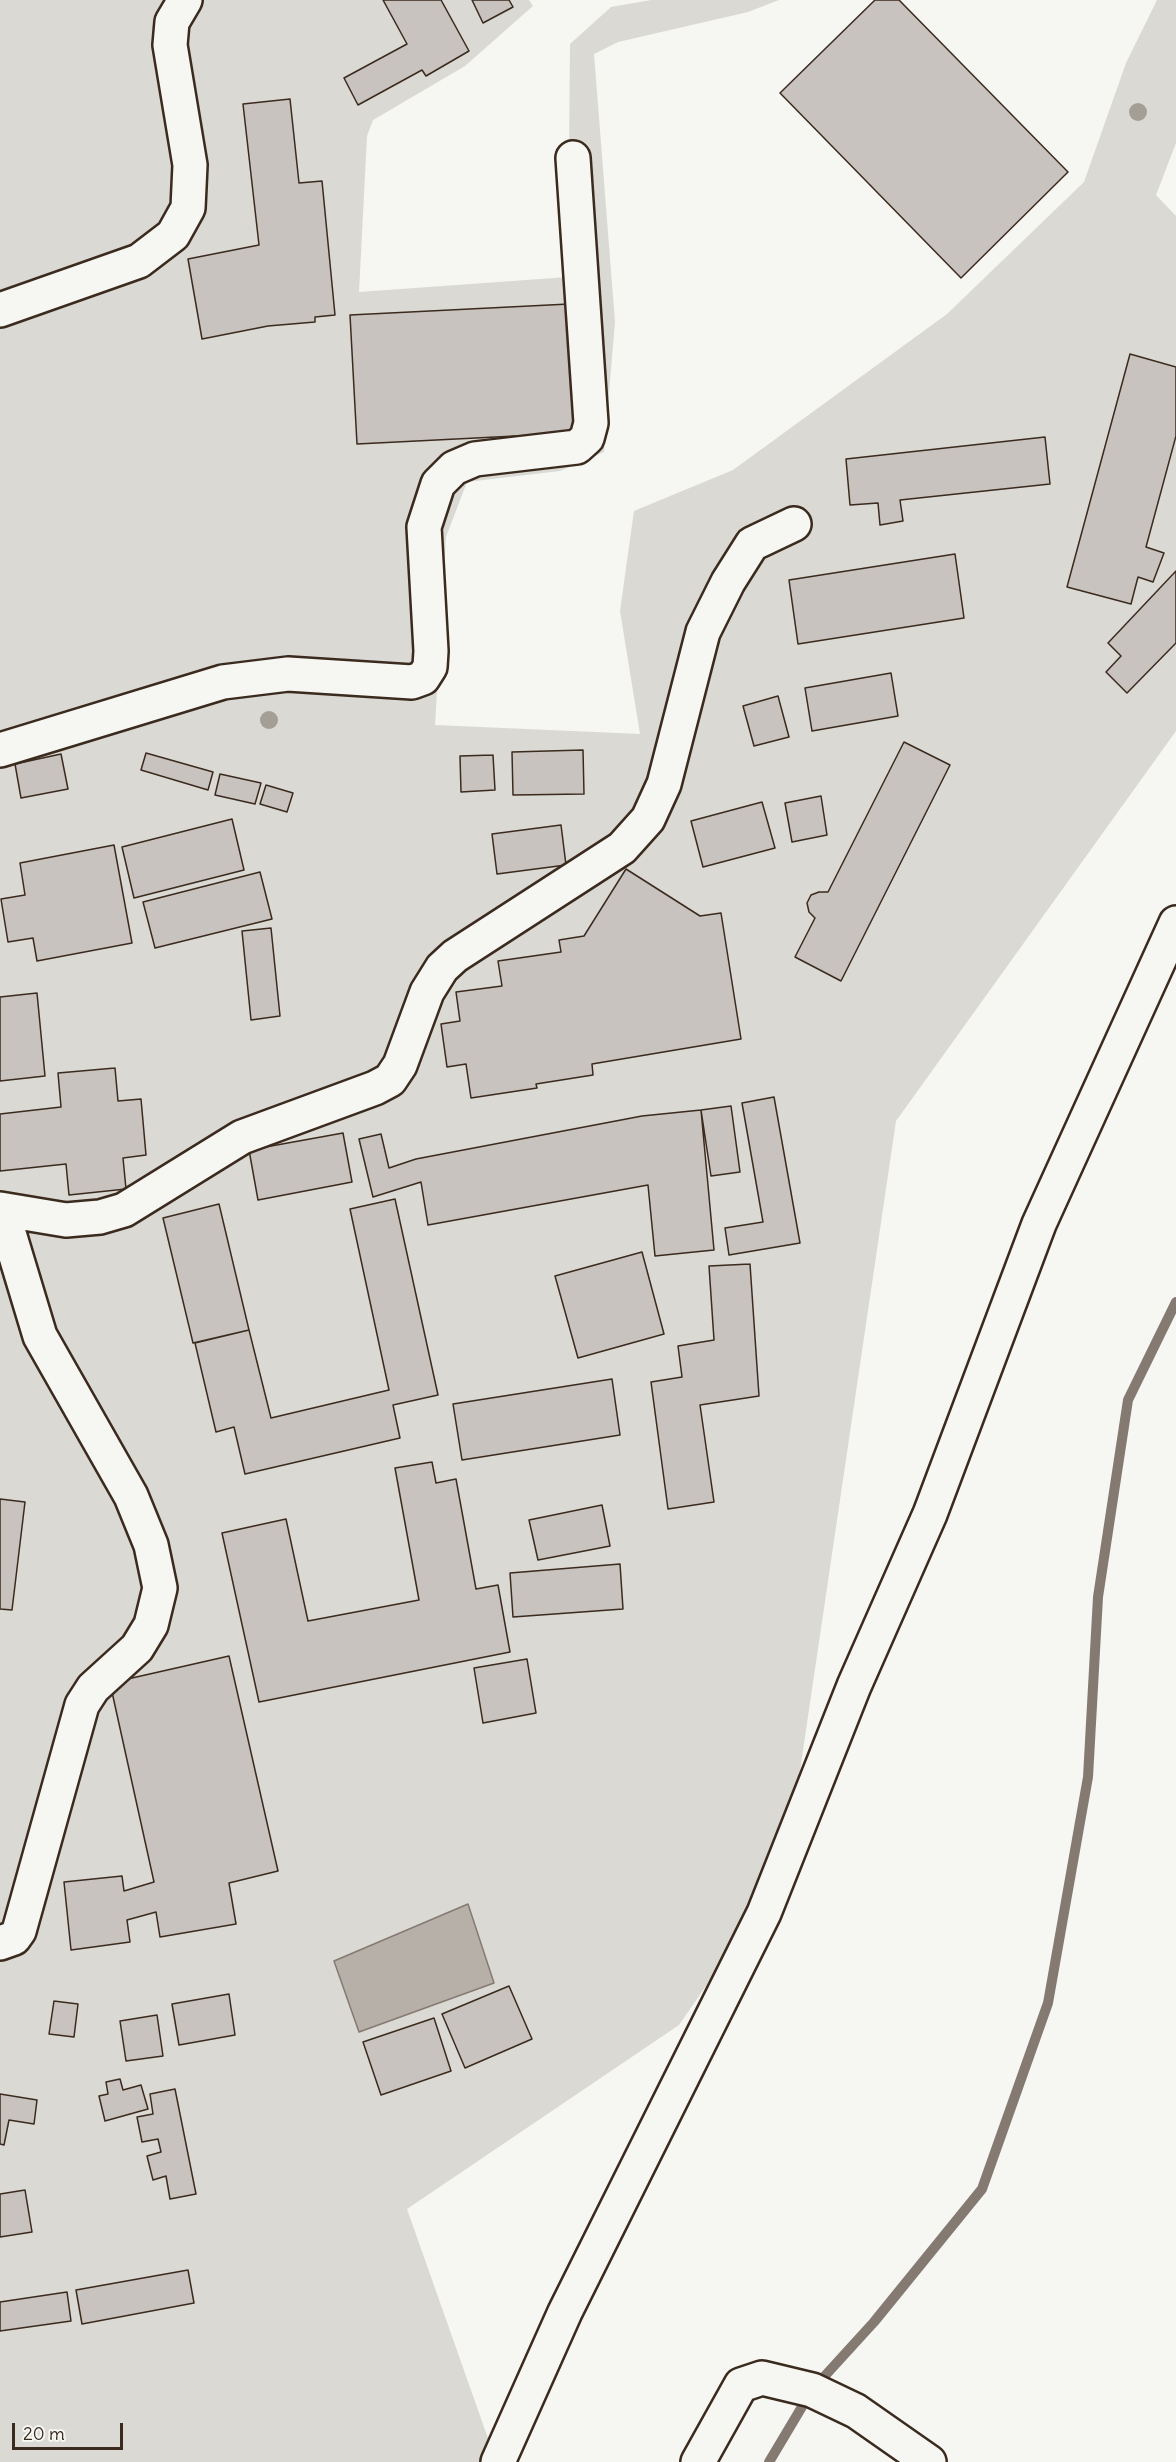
<!DOCTYPE html>
<html>
<head>
<meta charset="utf-8">
<style>
  body { margin:0 }
  #map { position:relative; width:1176px; height:2462px; overflow:hidden; background:#f6f6f2; font-family:Delius,sans-serif }
  canvas { display:block }
  .scale { position:absolute; left:12px; top:2423px; width:111px; height:27px; box-sizing:border-box; border:3px solid #3b2a1e; border-top:0; padding-left:8px; font-size:18px; line-height:21px; white-space:nowrap; color:#3b2a1e; -webkit-text-stroke:4px #f6f6f2; paint-order:stroke }
</style>
</head>
<body>
<div id="map">
<canvas width="1176" height="2462"></canvas>
<div class="scale">20 m</div>
</div>
<script>
const c = document.querySelector('canvas').getContext('2d');
c.lineJoin = 'round';
function paint(path, color) { c.fillStyle = color; c.fill(path, 'evenodd'); }
const poly = rows => new Path2D(rows.map(r => 'M' + r).join(''));
function trace(path, color, width, dash) { c.strokeStyle = color; c.lineWidth = width; c.lineCap = dash ? 'butt' : 'round'; c.setLineDash(dash || []); c.stroke(path); }
const green = poly([
  [0,0,529,0,533,6,465,66,373,120,367,136,359,292,568,277,570,44,611,7,651,0,779,0,748,12,618,42,594,54,615,322,604,452,560,471,467,482,446,537,435,725,640,734,620,611,634,511,733,470,947,314,1084,182,1126,63,1157,0,1176,0,1176,143,1156,195,1176,216,1176,731,896,1121,798,1784,732,1948,679,2025,407,2209,490,2444,483,2462,0,2462]
]);
const water = poly([
  [468,1904,494,1983,359,2032,334,1961,468,1904]
]);
const stream = poly([
  [769,2462,812,2390,874,2322,982,2189,1048,2003,1088,1777,1098,1597,1128,1400,1176,1302]
]);
const building = poly([
  [383,0,441,0,469,51,426,76,422,70,358,105,344,78,407,44,383,0],
  [472,0,509,0,513,7,483,23,472,0],
  [875,0,899,0,1068,172,961,278,780,93,875,0],
  [290,99,299,183,322,181,335,315,315,317,315,322,268,326,202,339,188,259,259,245,243,104,290,99],
  [569,304,575,433,357,444,350,315,569,304],
  [1130,354,1176,367,1176,436,1146,547,1164,553,1153,582,1138,577,1131,604,1067,587,1130,354],
  [1045,437,1050,484,900,500,903,521,880,525,878,503,850,505,846,459,1045,437],
  [955,554,964,618,798,644,789,580,955,554],
  [1176,571,1176,643,1127,693,1106,672,1121,656,1108,643,1176,571],
  [891,673,898,716,812,731,805,688,891,673],
  [778,696,789,737,754,746,743,706,778,696],
  [904,742,950,765,841,981,795,957,815,918,809,912,807,903,811,895,819,892,828,892,904,742],
  [583,750,584,794,513,795,512,752,583,750],
  [146,753,213,772,208,790,141,770,146,753],
  [61,754,68,789,21,798,15,764,61,754],
  [493,755,495,790,461,792,460,756,493,755],
  [220,774,261,783,255,804,215,795,220,774],
  [266,785,293,793,287,812,260,804,266,785],
  [821,796,827,835,792,842,785,803,821,796],
  [762,802,775,848,703,867,691,821,762,802],
  [232,819,244,870,134,898,122,847,232,819],
  [561,825,566,865,497,874,492,834,561,825],
  [114,845,132,943,37,961,33,938,8,942,1,899,25,895,20,863,114,845],
  [626,869,700,916,721,913,741,1039,592,1064,593,1075,536,1084,537,1088,471,1098,466,1064,447,1067,441,1024,460,1021,456,992,502,986,498,961,561,952,559,940,584,936,626,869],
  [260,872,272,919,155,948,143,902,260,872],
  [271,928,280,1016,251,1020,242,931,271,928],
  [37,993,45,1076,0,1081,0,997,37,993],
  [115,1068,118,1101,141,1099,146,1155,123,1158,126,1189,69,1195,66,1164,0,1171,0,1114,61,1107,58,1073,115,1068],
  [774,1097,800,1243,729,1255,725,1228,763,1222,742,1103,774,1097],
  [731,1106,740,1172,711,1176,701,1110,731,1106],
  [701,1110,714,1250,655,1256,648,1185,428,1225,421,1182,373,1197,359,1139,381,1134,389,1168,416,1159,642,1116,701,1110],
  [343,1133,352,1182,258,1200,249,1150,343,1133],
  [395,1199,438,1395,393,1405,400,1438,245,1474,234,1427,216,1432,195,1343,249,1330,271,1418,389,1390,350,1209,395,1199],
  [219,1204,249,1330,193,1343,163,1218,219,1204],
  [642,1252,664,1334,578,1358,555,1276,642,1252],
  [750,1264,759,1396,700,1405,714,1502,668,1509,651,1382,682,1377,678,1346,714,1340,709,1266,750,1264],
  [612,1379,620,1435,462,1460,453,1404,612,1379],
  [432,1462,436,1483,456,1479,476,1589,498,1585,510,1652,259,1702,222,1533,286,1519,308,1621,419,1600,395,1468,432,1462],
  [0,1499,25,1502,12,1610,0,1609,0,1499],
  [602,1505,610,1546,538,1560,529,1520,602,1505],
  [620,1564,623,1609,513,1617,510,1573,620,1564],
  [229,1656,278,1871,229,1883,236,1924,160,1937,156,1912,127,1920,130,1942,71,1950,64,1882,122,1876,124,1891,154,1882,110,1683,229,1656],
  [527,1659,536,1713,483,1723,474,1668,527,1659],
  [509,1986,532,2039,465,2068,442,2014,509,1986],
  [229,1994,235,2035,179,2045,172,2004,229,1994],
  [54,2001,78,2004,74,2037,49,2034,54,2001],
  [157,2015,163,2056,126,2061,120,2021,157,2015],
  [434,2018,451,2071,381,2095,363,2042,434,2018],
  [120,2079,123,2090,141,2085,148,2109,105,2121,99,2096,108,2094,106,2082,120,2079],
  [175,2089,196,2194,170,2199,166,2176,153,2180,147,2156,161,2152,158,2139,142,2142,137,2117,153,2114,150,2094,175,2089],
  [0,2094,37,2100,34,2124,9,2120,4,2145,0,2144,0,2094],
  [25,2190,32,2232,0,2237,0,2194,25,2190],
  [188,2270,194,2303,82,2324,76,2290,188,2270],
  [67,2292,71,2321,0,2331,0,2302,67,2292]
]);
const minor = poly([
  [0,310,139,261,173,235,188,208,190,165,170,45,172,22,185,0],
  [0,750,223,682,288,674,412,682,423,678,430,667,431,651,424,527,438,484,454,468,475,459,577,447,587,438,591,423,573,158],
  [0,1209,66,1220,100,1217,124,1210,242,1137,375,1088,390,1080,400,1065,427,992,442,968,455,956,622,848,648,819,664,784,703,632,728,582,752,544,794,524],
  [0,1943,14,1938,19,1931,82,1705,93,1688,137,1648,151,1625,160,1588,151,1545,131,1496,40,1336,2,1210],
  [498,2462,565,2312,764,1913,854,1686,930,1514,1039,1224,1176,923],
  [698,2462,741,2385,762,2378,812,2390,856,2411,929,2462]
]);
const trees = [
  [1138,112],
  [269,720]
];
paint(green, '#dad9d3');
paint(water, '#b6b0a9');
trace(water, '#857a71', 1.5);
trace(stream, '#857a71', 10);
paint(building, '#c8c3be');
trace(building, '#3b2a1e', 1.5);
trace(minor, '#3b2a1e', 38);
trace(minor, '#f6f6f2', 33);
c.fillStyle = '#a59e96';
for (const [x, y] of trees) { c.beginPath(); c.arc(x, y, 9, 0, 2 * Math.PI); c.fill(); }
</script>
</body>
</html>
